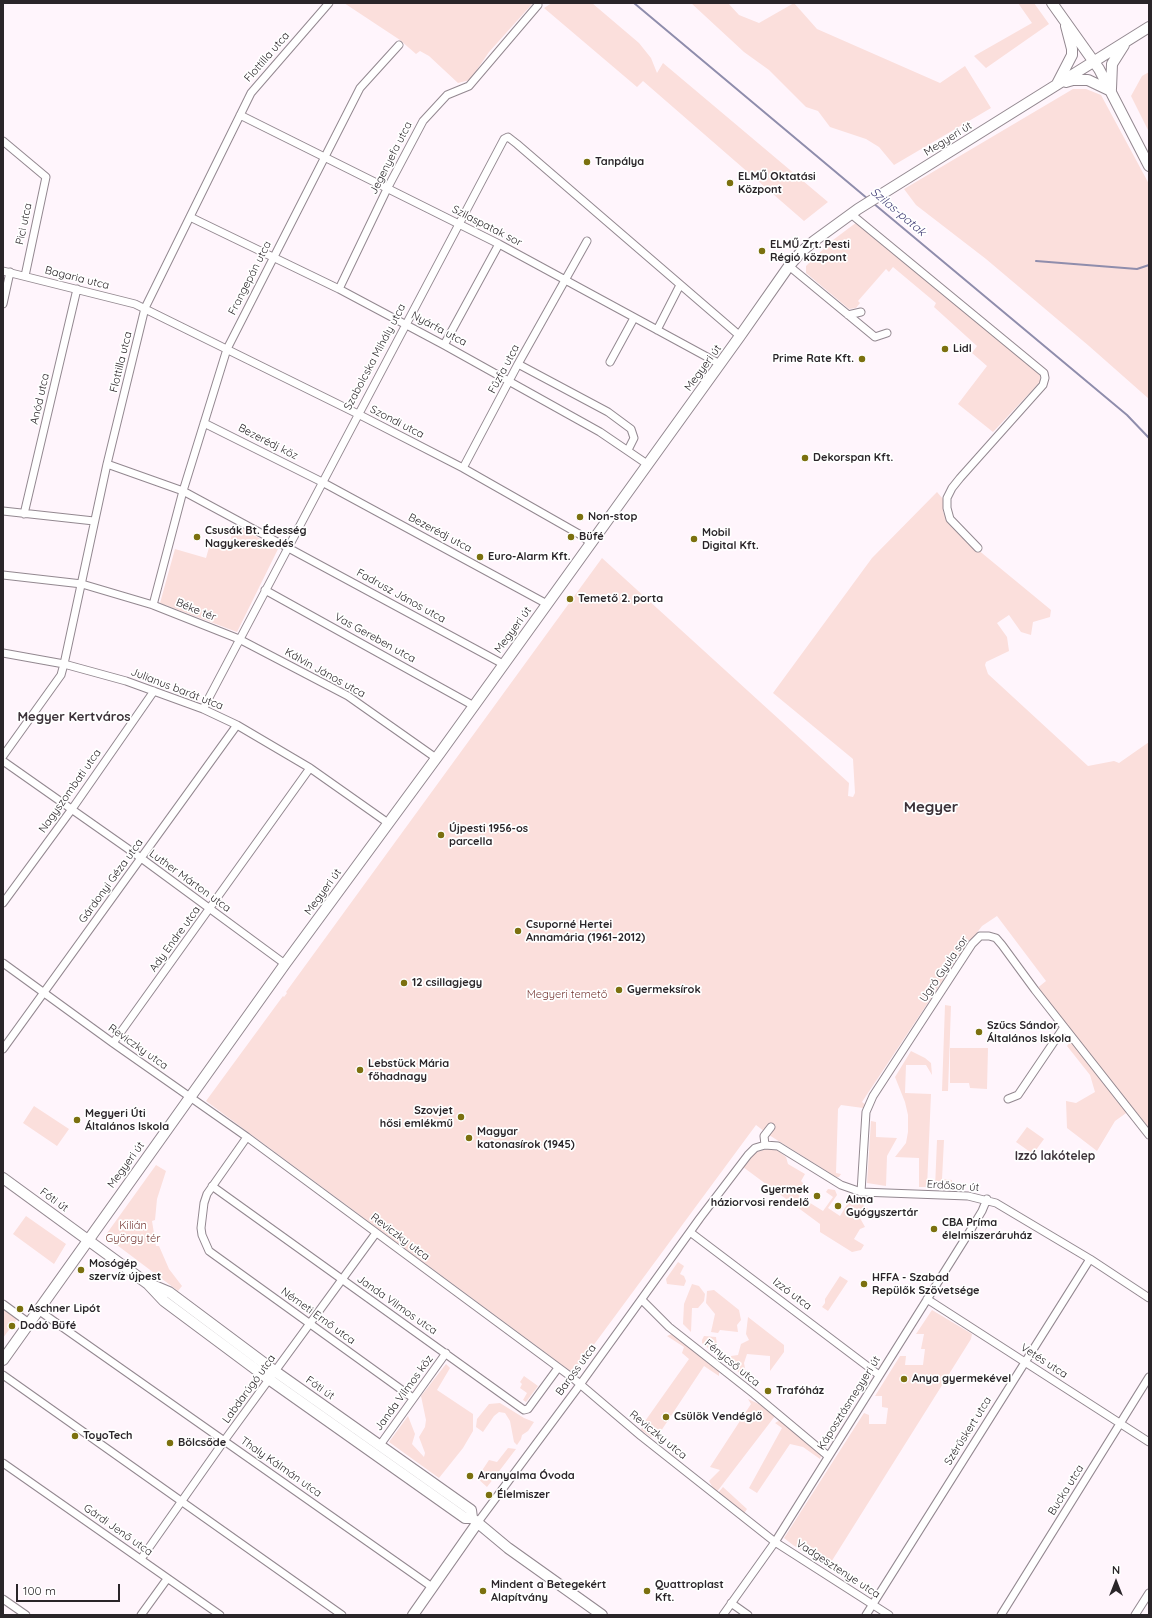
<!DOCTYPE html>
<html>
<head>
<meta charset="utf-8">
<style>
  body { margin:0 }
  #map { position:relative; width:1152px; height:1618px; overflow:hidden; background:#fff5fc; font-family:Quicksand,sans-serif }
  canvas { display:block }
  .frame { position:absolute; inset:0; border:4px solid #2a2529; pointer-events:none }
  .north { position:absolute; left:1096px; top:1562px; width:40px; height:40px; -webkit-text-stroke:3px #fff; paint-order:stroke; rotate:0deg; font-size:11px; font-weight:700; line-height:16px; text-align:center; color:#2a2529 }
  .north::after { content:''; display:block; margin:auto; width:14px; height:18px; background:#2a2529; clip-path:polygon(50% 0,100% 100%,50% 72%,0 100%) }
  .scale { position:absolute; left:16px; top:1584px; width:104px; height:18px; box-sizing:border-box; border:2px solid #2a2529; border-top:0; padding-left:5px; font-size:12px; line-height:14px; white-space:nowrap; color:#2a2529; -webkit-text-stroke:3px #fff; paint-order:stroke }
</style>
</head>
<body>
<div id="map">
<canvas width="1152" height="1618"></canvas>
<div class="frame"></div>
<div class="north">N</div>
<div class="scale">100 m</div>
</div>
<script>
const c = document.querySelector('canvas').getContext('2d');
c.lineJoin = 'round';
function paint(path, color) { c.fillStyle = color; c.fill(path, 'evenodd'); }
const poly = rows => new Path2D(rows.map(r => 'M' + r).join(''));
function trace(path, color, width, dash) { c.strokeStyle = color; c.lineWidth = width; c.lineCap = dash ? 'butt' : 'round'; c.setLineDash(dash || []); c.stroke(path); }
function label(font, color, halo, rows, align = 'center') {
  c.font = font + ' Quicksand,sans-serif'; c.lineWidth = 3.5; c.setLineDash([]); c.textBaseline = 'middle'; c.strokeStyle = halo; c.fillStyle = color; for (const [text, x, y, turn = 0] of rows) {
    c.save(); c.translate(x, y); c.rotate((+turn || 0) * Math.PI / 180); c.textAlign = isNaN(turn) ? turn : align; if (halo) c.strokeText(text, 0, 0); c.fillText(text, 0, 0); c.restore();
  }
}
const green = poly([
  [344,3,533,3,489,52,470,80,458,83,429,56,420,51,416,54,400,40],
  [552,3,592,3,639,43,651,58,657,73,663,63,828,202,804,221,643,81,637,87,544,8],
  [691,3,728,3,739,15,759,23,794,3,817,29,940,83,965,66,991,108,894,165,879,147,866,139,830,127,818,111,806,107,769,70,744,52],
  [1018,3,1034,3,1049,24,986,68,974,56,1032,23],
  [1149,72,1149,132,1131,96,1142,76],
  [1073,89,1086,89,1101,95,1149,184,1149,399,1089,346,986,259,916,205,904,189],
  [857,222,1040,373,1040,382,993,432,958,404,987,366,972,353,977,346,934,307,936,303,893,267,889,272,886,269,858,301,860,303,856,308,849,309,806,273,806,266,813,259,833,240],
  [937,492,943,499,943,512,950,525,960,535,1051,610,1050,617,1033,622,1031,635,1021,632,1009,615,997,623,1007,637,1009,651,986,662,985,665,988,674,1088,766,1114,761,1119,763,1149,742,1149,1128,1129,1111,1115,1121,1097,1151,1067,1128,1066,1101,1076,1103,1095,1092,1090,1075,1067,1046,1073,1038,1035,990,1046,981,997,916,982,926,957,959,862,1102,866,1105,863,1108,841,1105,838,1109,836,1173,841,1174,839,1177,836,1177,769,1135,756,1125,573,1373,206,1101,283,996,284,997,287,993,286,992,602,558,849,783,848,796,853,797,855,793,853,759,773,693,872,558],
  [243,529,278,549,237,632,160,603,175,549,206,558,210,544,228,549,233,530,240,533],
  [945,1005,951,1006,948,1091,942,1091],
  [950,1048,988,1048,987,1089,970,1088,969,1083,950,1083],
  [911,1051,925,1058,931,1063,932,1075,926,1065,906,1065,905,1093,931,1094,927,1187,919,1187,919,1158,895,1157,906,1143,908,1132,908,1115,905,1102,895,1077],
  [34,1106,69,1129,57,1146,23,1123],
  [871,1121,876,1122,876,1137,897,1138,887,1156,886,1186,867,1183],
  [1027,1127,1044,1139,1033,1154,1016,1142],
  [937,1140,944,1140,942,1179,952,1180,951,1188,935,1188],
  [769,1148,777,1150,786,1157,788,1164,805,1174,801,1181,805,1185,799,1196,823,1211,833,1197,826,1192,828,1189,835,1190,837,1195,828,1208,840,1216,851,1198,856,1199,861,1196,867,1198,863,1205,880,1218,863,1214,860,1218,865,1227,860,1229,854,1239,864,1245,861,1250,852,1252,820,1232,820,1224,743,1167,754,1153],
  [156,1165,166,1171,157,1199,155,1220,152,1221,156,1246,159,1246,169,1269,182,1286,178,1291,105,1236],
  [26,1216,66,1244,54,1264,13,1234],
  [678,1262,684,1266,680,1274,684,1276,686,1281,684,1286,667,1284,666,1279],
  [840,1276,848,1281,828,1311,822,1307,825,1303,825,1299],
  [692,1284,699,1286,705,1294,704,1301,698,1308,692,1308,691,1332,683,1324,684,1304],
  [714,1290,739,1310,741,1320,737,1325,738,1332,720,1330,718,1333,711,1332,715,1314,706,1303,707,1291],
  [3,1309,17,1319,3,1338],
  [932,1310,972,1334,971,1339,828,1567,793,1545,784,1538,864,1413,869,1415,869,1424,886,1424,888,1408,882,1407,882,1396,875,1396,900,1356,906,1356,905,1365,923,1365,925,1349,921,1349,924,1334,916,1334],
  [748,1317,784,1345,784,1352,770,1371,770,1356,747,1354,744,1363,747,1379,730,1365,731,1356,738,1355,741,1344,749,1340,746,1334],
  [674,1333,719,1369,719,1376,704,1366,661,1431,651,1437,641,1430,643,1424,689,1359,682,1353,684,1347,667,1336],
  [704,1336,716,1337,718,1354,714,1353,702,1343,702,1340],
  [446,1364,450,1368,437,1390,473,1414,473,1431,463,1448,439,1478,389,1442,408,1416,415,1434,412,1444,424,1457,425,1453,419,1437,425,1427,426,1420,421,1396],
  [524,1376,538,1386,526,1402,523,1400,527,1393,520,1388,522,1384,520,1382],
  [748,1399,759,1404,775,1416,716,1493,709,1481,720,1470,710,1467,751,1404],
  [500,1403,524,1418,534,1422,528,1431,522,1435,521,1439,517,1445,514,1442,510,1421,505,1413,499,1412,494,1416,483,1432,476,1427,477,1419,489,1404],
  [780,1420,822,1453,820,1459,803,1447,790,1444,757,1493,749,1488,782,1428,775,1423],
  [508,1448,516,1449,487,1487,477,1478,489,1460,497,1462],
  [723,1487,747,1509,743,1515,717,1494]
]);
const stream = poly([
  [634,3,868,199],
  [873,203,1127,415,1149,438],
  [1036,261,1137,269,1149,265]
]);
const street = poly([
  [240,115,499,244,720,364],
  [3,141,46,177,25,276],
  [851,214,1044,373,1045,378,1043,385,960,478,952,488,947,498,947,508,950,519,978,548],
  [190,217,339,289,444,345,600,432,647,464],
  [789,266,875,337,887,333],
  [3,271,135,304,358,414,463,468,579,534,591,543],
  [339,289,387,189,423,121,447,95,469,86,538,5],
  [3,304,10,272],
  [848,315,861,312],
  [657,330,680,285],
  [444,345,499,244],
  [610,362,634,318],
  [518,364,608,412,631,429,634,438,628,450],
  [204,423,322,482,547,604],
  [107,464,183,491,503,664],
  [463,468,518,364,587,241],
  [3,511,94,521],
  [24,514,77,289],
  [3,575,82,584,153,605,239,639,348,696,436,758],
  [265,590,474,706],
  [153,605,183,491,227,349,360,88,399,45],
  [3,653,64,664,126,681,203,709,237,725,310,768,388,823],
  [203,709,504,139,508,137,517,144,740,336],
  [3,756,61,675,64,664,107,464,145,308,251,93,329,3],
  [3,761,141,858,285,964],
  [3,903,72,809,154,691],
  [3,963,113,1043,247,1137,574,1379,641,1436,775,1542,889,1615],
  [113,1043,310,768],
  [3,1049,237,725],
  [1008,1099,1018,1095,1064,1027],
  [247,1137,207,1194,204,1203,201,1228,202,1235,209,1251,413,1398],
  [765,1145,764,1136,771,1127],
  [212,1186,524,1410,528,1409,558,1368],
  [861,1192,866,1112,873,1096,972,944,980,936,989,936,996,938,1002,945,1035,990,1149,1135],
  [690,1232,879,1375],
  [927,1299,1149,1442],
  [642,1300,669,1327,754,1394,828,1456],
  [3,1304,29,1323],
  [38,1310,432,1587],
  [3,1375,342,1615],
  [380,1445,446,1353],
  [3,1463,220,1615],
  [478,1522,579,1386,700,1218,748,1155,755,1148,765,1145,778,1146,841,1185,861,1192,968,1196,996,1203,1090,1259,1149,1298],
  [141,1559,224,1441,376,1233],
  [3,1599,26,1615],
  [731,1603,748,1615],
  [141,1615,167,1579],
  [723,1615,775,1542,970,1231,982,1211,987,1199],
  [866,1615,1090,1259],
  [1001,1615,1149,1377],
  [1135,1615,1149,1593]
]);
const secondary = poly([
  [1052,3,1099,69,1149,166],
  [1066,82,1073,80,1088,80,1111,91],
  [1057,84,1072,55,1072,49,1066,26],
  [1111,89,1112,64,1124,45],
  [3,1178,148,1284,164,1301,270,1380,465,1518,472,1518],
  [150,1284,169,1292,276,1372,471,1510,472,1518,508,1548,602,1615],
  [3,1360,285,964,440,753,740,336,789,266,801,252,814,241,858,209,1149,27],
  [413,1615,478,1522]
]);
const markers = [
  [587,162,4,"#7b700f"],
  [730,183,4,"#7b700f"],
  [762,251,4,"#7b700f"],
  [945,349,4,"#7b700f"],
  [862,359,4,"#7b700f"],
  [805,458,4,"#7b700f"],
  [580,517,4,"#7b700f"],
  [197,537,4,"#7b700f"],
  [571,537,4,"#7b700f"],
  [694,539,4,"#7b700f"],
  [480,557,4,"#7b700f"],
  [570,599,4,"#7b700f"],
  [441,835,4,"#7b700f"],
  [518,931,4,"#7b700f"],
  [404,983,4,"#7b700f"],
  [619,990,4,"#7b700f"],
  [979,1032,4,"#7b700f"],
  [360,1070,4,"#7b700f"],
  [461,1117,4,"#7b700f"],
  [77,1120,4,"#7b700f"],
  [469,1138,4,"#7b700f"],
  [817,1196,4,"#7b700f"],
  [838,1206,4,"#7b700f"],
  [934,1229,4,"#7b700f"],
  [81,1270,4,"#7b700f"],
  [864,1284,4,"#7b700f"],
  [20,1309,4,"#7b700f"],
  [12,1326,4,"#7b700f"],
  [904,1379,4,"#7b700f"],
  [768,1391,4,"#7b700f"],
  [666,1417,4,"#7b700f"],
  [75,1436,4,"#7b700f"],
  [170,1443,4,"#7b700f"],
  [470,1476,4,"#7b700f"],
  [489,1495,4,"#7b700f"],
  [483,1591,4,"#7b700f"],
  [647,1591,4,"#7b700f"]
];
const streetNames = [
  ["Flottilla utca",267,57,-49],
  ["Megyeri út",948,139,-32],
  ["Jegenyefa utca",391,158,-63],
  ["Pici utca",24,224,-78],
  ["Szilaspatak sor",487,226,27],
  ["Bagaria utca",77,278,14],
  ["Frangepán utca",250,278,-63],
  ["Nyárfa utca",439,329,28],
  ["Szabolcska Mihály utca",375,357,-62],
  ["Flottilla utca",121,362,-76],
  ["Megyeri út",703,368,-54],
  ["Fűzfa utca",504,369,-62],
  ["Anód utca",40,399,-77],
  ["Szondi utca",397,422,27],
  ["Bezerédj köz",268,442,27],
  ["Bezerédj utca",440,533,28],
  ["Fadrusz János utca",401,596,29],
  ["Béke tér",196,610,22],
  ["Megyeri út",513,630,-54],
  ["Vas Gereben utca",375,638,29],
  ["Kálvin János utca",325,673,29],
  ["Julianus barát utca",177,689,21],
  ["Nagyszombati utca",70,791,-55],
  ["Gárdonyi Géza utca",111,881,-54],
  ["Luther Márton utca",190,881,36],
  ["Megyeri út",323,892,-54],
  ["Ady Endre utca",175,939,-54],
  ["Ugró Gyula sor",944,969,-56],
  ["Reviczky utca",138,1047,35],
  ["Megyeri út",126,1165,-54],
  ["Erdősor út",953,1186,4],
  ["Fóti út",54,1200,36],
  ["Reviczky utca",400,1237,37],
  ["Izzó utca",792,1294,37],
  ["Janda Vilmos utca",397,1305,35],
  ["Németi Ernő utca",318,1316,36],
  ["Vetés utca",1044,1361,33],
  ["Fénycső utca",732,1363,39],
  ["Baross utca",576,1370,-54],
  ["Fóti út",320,1388,35],
  ["Labdarúgó utca",249,1389,-54],
  ["Janda Vilmos köz",404,1393,-54],
  ["Káposztásmegyeri út",849,1403,-58],
  ["Szérűskert utca",968,1431,-58],
  ["Reviczky utca",658,1435,39],
  ["Thaly Kálmán utca",281,1467,35],
  ["Bucka utca",1066,1490,-58],
  ["Gárdi Jenő utca",118,1530,35],
  ["Vadgesztenye utca",838,1569,33]
];
const poiNames = [
  ["Tanpálya",595,162],
  ["ELMŰ Oktatási",738,177],
  ["Központ",738,190],
  ["ELMŰ Zrt. Pesti",770,245],
  ["Régió központ",770,258],
  ["Lidl",953,349],
  ["Prime Rate Kft.",854,359,"right"],
  ["Dekorspan Kft.",813,458],
  ["Non-stop",588,517],
  ["Csusák Bt. Édesség",205,531],
  ["Nagykereskedés",205,544],
  ["Mobil",702,533],
  ["Digital Kft.",702,546],
  ["Büfé",579,537],
  ["Euro-Alarm Kft.",488,557],
  ["Temető 2. porta",578,599],
  ["Újpesti 1956-os",449,829],
  ["parcella",449,842],
  ["Csuporné Hertei",526,925],
  ["Annamária (1961–2012)",526,938],
  ["12 csillagjegy",412,983],
  ["Gyermeksírok",627,990],
  ["Szűcs Sándor",987,1026],
  ["Általános Iskola",987,1039],
  ["Lebstück Mária",368,1064],
  ["főhadnagy",368,1077],
  ["Szovjet",453,1111,"right"],
  ["hősi emlékmű",453,1124,"right"],
  ["Megyeri Úti",85,1114],
  ["Általános Iskola",85,1127],
  ["Magyar",477,1132],
  ["katonasírok (1945)",477,1145],
  ["Gyermek",809,1190,"right"],
  ["háziorvosi rendelő",809,1203,"right"],
  ["Alma",846,1200],
  ["Gyógyszertár",846,1213],
  ["CBA Príma",942,1223],
  ["élelmiszeráruház",942,1236],
  ["Mosógép",89,1264],
  ["szervíz újpest",89,1277],
  ["HFFA - Szabad",872,1278],
  ["Repülők Szövetsége",872,1291],
  ["Aschner Lipót",28,1309],
  ["Dodó Büfé",20,1326],
  ["Anya gyermekével",912,1379],
  ["Trafóház",776,1391],
  ["Csülök Vendéglő",674,1417],
  ["ToyoTech",83,1436],
  ["Bölcsőde",178,1443],
  ["Aranyalma Óvoda",478,1476],
  ["Élelmiszer",497,1495],
  ["Mindent a Betegekért",491,1585],
  ["Alapítvány",491,1598],
  ["Quattroplast",655,1585],
  ["Kft.",655,1598]
];
const parkNames = [
  ["Megyeri temető",567,995],
  ["Kilián",133,1226],
  ["György tér",133,1239]
];
const waterNames = [
  ["Szilas-patak",898,212,40]
];
const neighbourhoodNames = [
  ["Izzó lakótelep",1055,1156]
];
const quarterNames = [
  ["Megyer Kertváros",74,717]
];
const districtNames = [
  ["Megyer",931,807]
];
paint(green, '#fbdfdc');
trace(stream, '#8f8dac', 2);
trace(street, '#938890', 9);
trace(secondary, '#938890', 12);
trace(street, '#fff', 7);
trace(secondary, '#fff', 10);
for (const [x, y, r, color] of markers) { const dot = new Path2D(); dot.arc(x, y, r, 0, 2 * Math.PI); c.fillStyle = color; c.fill(dot); trace(dot, '#fff', 1.5); }
label('11px', '#2a2529', '#fff', streetNames);
label('bold 11px', '#2a2529', '#fff', poiNames, 'left');
label('11px', '#763834', '#fff', parkNames);
label('italic 12px', '#49467c', '#fff', waterNames);
label('bold 12px', '#3c3239', '#fff', neighbourhoodNames);
label('bold 13px', '#3c3239', '#fff', quarterNames);
label('bold 15px', '#3c3239', '#fff', districtNames);
</script>
</body>
</html>
